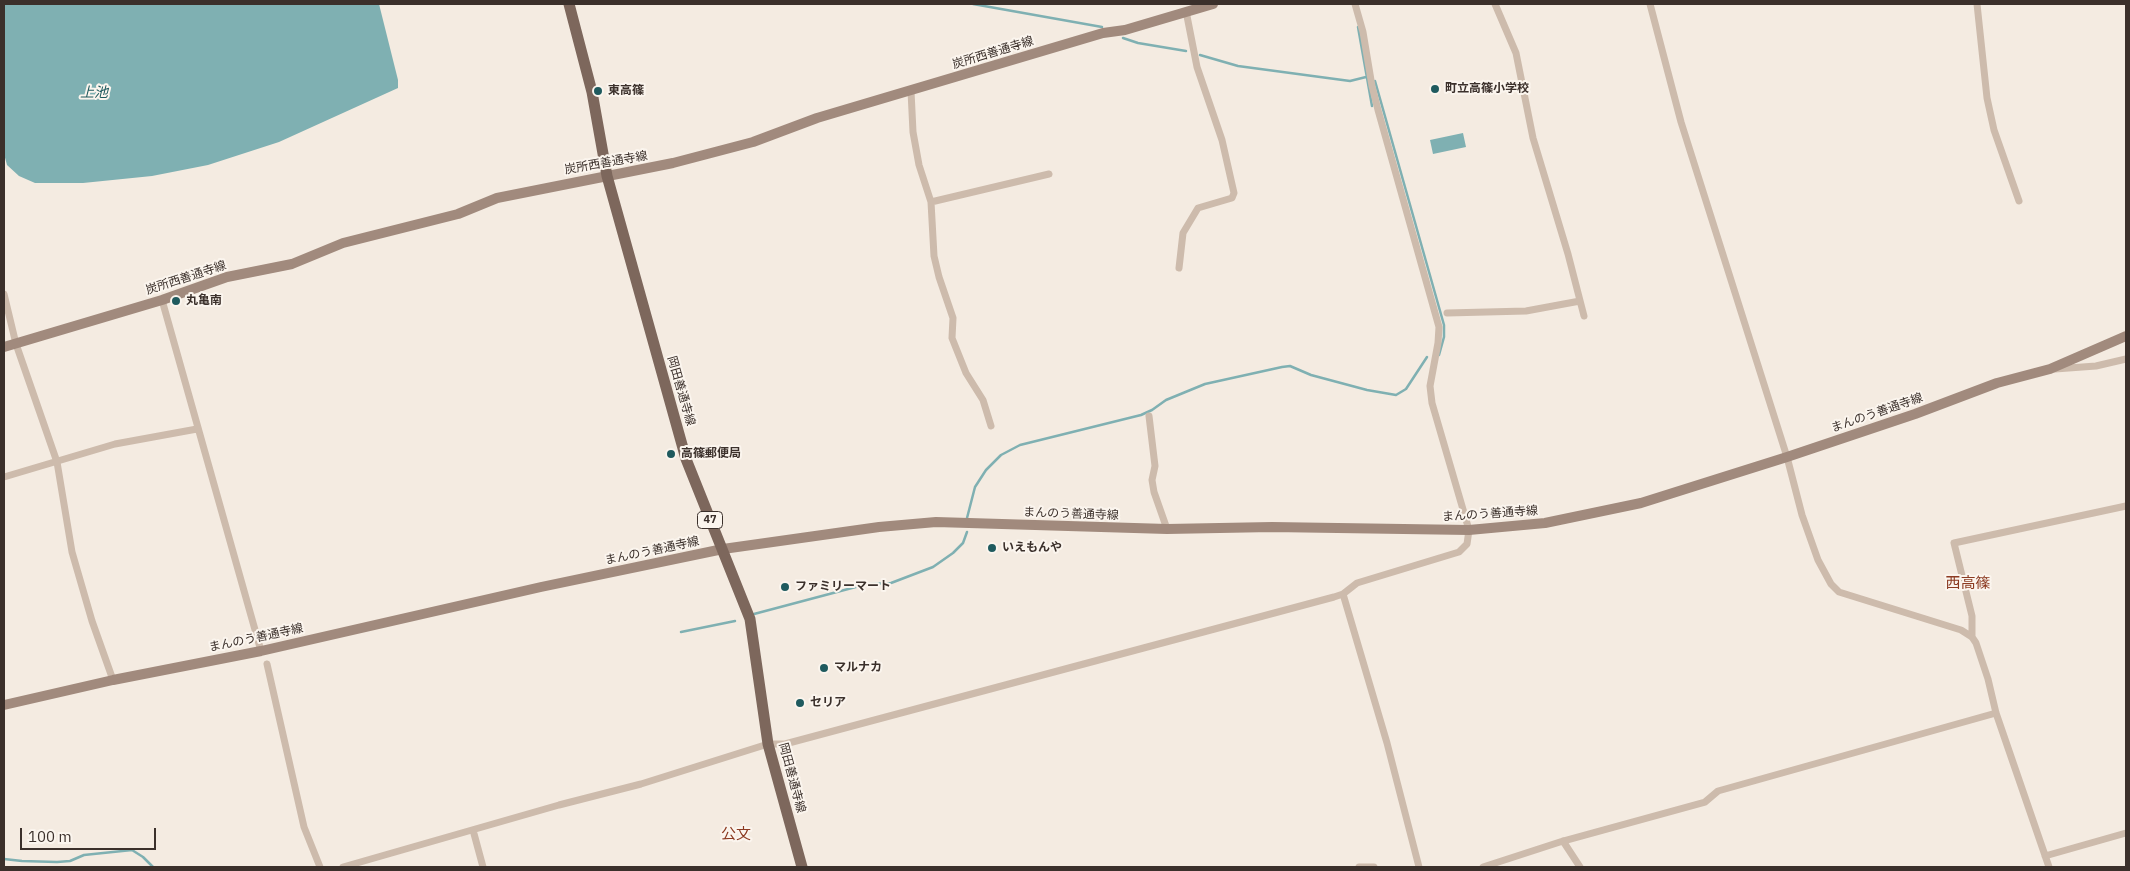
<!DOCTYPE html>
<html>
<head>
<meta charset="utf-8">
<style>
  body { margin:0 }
  #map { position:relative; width:2130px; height:871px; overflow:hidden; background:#f4ebe1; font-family:"IBM Plex Sans",sans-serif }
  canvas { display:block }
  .frame { position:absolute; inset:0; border:5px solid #3b302b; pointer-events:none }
  .scale { position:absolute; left:20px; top:828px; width:136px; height:22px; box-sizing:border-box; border:2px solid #3b302b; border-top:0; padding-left:6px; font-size:15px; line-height:18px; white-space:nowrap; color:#3b302b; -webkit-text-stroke:4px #fbf5ee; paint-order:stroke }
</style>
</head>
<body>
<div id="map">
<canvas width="2130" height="871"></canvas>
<div class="frame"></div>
<div class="scale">100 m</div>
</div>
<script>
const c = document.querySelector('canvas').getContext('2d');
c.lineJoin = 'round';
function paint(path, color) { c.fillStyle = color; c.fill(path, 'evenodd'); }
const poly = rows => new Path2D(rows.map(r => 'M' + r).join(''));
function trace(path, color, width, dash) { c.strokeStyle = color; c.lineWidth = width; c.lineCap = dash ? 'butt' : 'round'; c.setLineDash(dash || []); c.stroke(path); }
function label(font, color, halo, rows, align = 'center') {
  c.font = font + ' "IBM Plex Sans","Noto Sans JP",sans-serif'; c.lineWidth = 4; c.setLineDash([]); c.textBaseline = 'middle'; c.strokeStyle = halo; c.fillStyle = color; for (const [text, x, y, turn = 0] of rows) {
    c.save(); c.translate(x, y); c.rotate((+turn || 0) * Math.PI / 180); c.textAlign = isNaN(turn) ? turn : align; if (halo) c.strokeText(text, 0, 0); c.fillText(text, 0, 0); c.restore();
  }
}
const water = poly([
  [4,4,379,4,398,80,398,88,279,142,208,165,152,176,83,183,35,183,19,176,7,165,4,154],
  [1463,133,1466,147,1433,154,1430,140]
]);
const stream = poly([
  [973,4,1102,27],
  [1358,27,1372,106],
  [1123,38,1138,43,1186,51],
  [1200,55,1238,66,1350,81,1366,77],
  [1375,81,1444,325,1444,337,1439,355],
  [967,518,975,487,986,470,1001,455,1020,445,1141,415,1152,410,1166,400,1205,384,1282,367,1290,366,1311,375,1367,390,1396,395,1406,389,1427,357],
  [754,614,867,584,891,583,933,567,953,553,963,543,967,532],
  [681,632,735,621],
  [4,859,22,861,57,862,70,861,84,855,132,850,143,857,153,867]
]);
const street = poly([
  [1495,4,1516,53,1533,138,1568,254,1584,316],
  [1650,4,1681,122,1787,457,1802,515,1818,560,1831,584,1839,592,1961,630,1972,637,1976,643,1988,679,1996,713,2049,867],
  [1977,4,1987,98,1994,130,2019,201],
  [911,91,913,132,919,165,931,202,934,256,939,277,953,318,952,338,966,373,983,400,991,426],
  [931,202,1049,174],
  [1179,268,1183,233,1198,208,1232,198,1234,193,1222,140,1197,67,1186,11],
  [4,294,16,344,57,462,72,552,92,621,113,680],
  [162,300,261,651],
  [1447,313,1526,311,1580,301],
  [2055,369,2096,366,2126,359],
  [1149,416,1155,466,1152,480,1154,492,1167,529],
  [4,477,115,444,197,429],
  [1343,594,1387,743,1419,867],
  [1972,637,1972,616,1954,543,2126,506],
  [267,664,304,827,320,867],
  [473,830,483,867],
  [1563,841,1580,867],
  [2045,856,2126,833],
  [343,867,559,805,641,784,768,744,785,744,1334,597,1343,594,1357,583,1459,552,1467,544,1469,530,1432,403,1430,386,1438,343,1439,327,1378,110,1372,86,1363,32,1355,4],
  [1359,867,1374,867],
  [1483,867,1563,841,1705,802,1718,791,1996,713]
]);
const secondary = poly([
  [4,347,162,300,227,277,292,264,343,243,458,214,497,198,673,163,753,142,817,118,1103,33,1125,30,1213,4],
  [4,705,113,680,261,651,541,587,723,549,879,527,936,522,1167,529,1272,527,1469,530,1545,523,1641,503,1787,457,1915,414,1997,383,2050,369,2126,336]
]);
const primary = poly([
  [569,4,592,92,607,176,686,459,750,619,768,744,802,867]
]);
const markers = [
  [1435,89,5,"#1f5a5e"],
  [598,91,5,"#1f5a5e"],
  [176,301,5,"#1f5a5e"],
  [671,454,5,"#1f5a5e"],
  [992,548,5,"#1f5a5e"],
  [785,587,5,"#1f5a5e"],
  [824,668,5,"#1f5a5e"],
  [800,703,5,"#1f5a5e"]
];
const shields = [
  [710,520,25]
];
const shieldNames = [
  ["47",710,520]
];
const streetNames = [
  ["炭所西善通寺線",993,53,-17],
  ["炭所西善通寺線",606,163,-10],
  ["炭所西善通寺線",186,278,-18],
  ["岡田善通寺線",681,391,74],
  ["まんのう善通寺線",1877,413,-19],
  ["まんのう善通寺線",1071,514,2],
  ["まんのう善通寺線",1490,514,-4],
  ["まんのう善通寺線",652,551,-12],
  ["まんのう善通寺線",256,638,-12],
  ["岡田善通寺線",792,778,75]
];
const poiNames = [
  ["町立高篠小学校",1445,89],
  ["東高篠",608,91],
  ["丸亀南",186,301],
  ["高篠郵便局",681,454],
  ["いえもんや",1002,548],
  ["ファミリーマート",795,587],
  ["マルナカ",834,668],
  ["セリア",810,703]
];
const waterNames = [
  ["上池",94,93]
];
const quarterNames = [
  ["西高篠",1968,584],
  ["公文",736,835]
];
paint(water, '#7fb0b2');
trace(stream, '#7fb0b2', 2.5);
trace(street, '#cdbbac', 7);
trace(secondary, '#a18a7d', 10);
trace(primary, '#7d675c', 11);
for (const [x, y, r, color] of markers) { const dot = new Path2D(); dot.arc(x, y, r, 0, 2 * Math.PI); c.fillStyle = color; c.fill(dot); trace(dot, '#fbf5ee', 2); }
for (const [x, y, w] of shields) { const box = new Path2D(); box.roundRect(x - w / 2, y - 8.5, w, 17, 4); c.fillStyle = '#fbf5ee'; c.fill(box); trace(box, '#3b302b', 1); }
label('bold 11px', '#3b302b', null, shieldNames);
label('12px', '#3b302b', '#fbf5ee', streetNames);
label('bold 12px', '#3b302b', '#fbf5ee', poiNames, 'left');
label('italic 14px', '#1f5a5e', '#fbf5ee', waterNames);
label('15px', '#8c3b22', '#fbf5ee', quarterNames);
</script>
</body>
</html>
